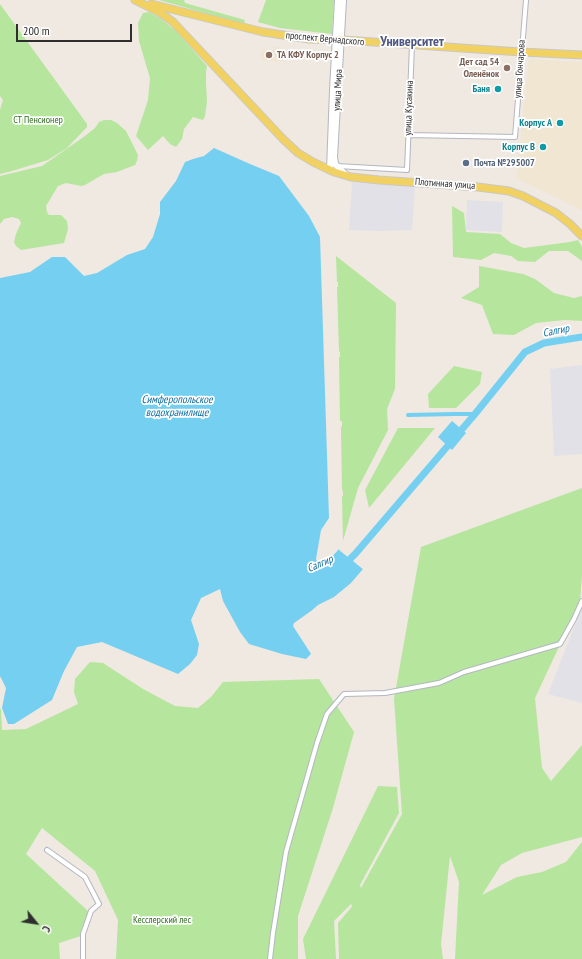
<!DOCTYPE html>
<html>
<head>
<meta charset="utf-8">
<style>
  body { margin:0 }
  #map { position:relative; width:582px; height:959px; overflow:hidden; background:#efe9e1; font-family:"PT Sans Narrow",sans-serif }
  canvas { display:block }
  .north { position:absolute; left:16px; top:903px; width:40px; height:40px; -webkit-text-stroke:3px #fff; paint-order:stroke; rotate:120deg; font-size:11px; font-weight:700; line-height:16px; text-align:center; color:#2e2e2e }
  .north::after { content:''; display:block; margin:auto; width:14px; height:18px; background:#2e2e2e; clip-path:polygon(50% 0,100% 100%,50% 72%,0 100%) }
  .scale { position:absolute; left:16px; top:24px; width:116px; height:18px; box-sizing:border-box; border:2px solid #2e2e2e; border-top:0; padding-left:5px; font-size:12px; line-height:14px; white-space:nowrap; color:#2e2e2e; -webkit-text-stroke:3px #fff; paint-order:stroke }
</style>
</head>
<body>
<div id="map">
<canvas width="582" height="959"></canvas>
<div class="north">С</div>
<div class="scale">200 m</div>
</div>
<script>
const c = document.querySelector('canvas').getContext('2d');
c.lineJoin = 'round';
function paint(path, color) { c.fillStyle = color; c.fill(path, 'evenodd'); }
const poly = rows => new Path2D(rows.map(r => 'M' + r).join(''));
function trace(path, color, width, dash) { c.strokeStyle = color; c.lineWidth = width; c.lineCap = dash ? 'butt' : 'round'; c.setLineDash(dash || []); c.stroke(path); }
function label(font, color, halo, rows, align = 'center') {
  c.font = font + ' "PT Sans Narrow",sans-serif'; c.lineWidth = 3.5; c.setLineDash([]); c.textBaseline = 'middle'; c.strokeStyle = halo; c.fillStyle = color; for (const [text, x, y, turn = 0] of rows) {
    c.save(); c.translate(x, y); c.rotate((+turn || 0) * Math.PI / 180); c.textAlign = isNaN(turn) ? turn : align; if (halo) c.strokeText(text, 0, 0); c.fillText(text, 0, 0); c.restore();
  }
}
const industrial = poly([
  [352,182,415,186,412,230,379,231,349,230],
  [467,200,503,202,502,232,466,230],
  [582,365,582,454,554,456,550,369],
  [582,607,582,703,548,694]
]);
const education = poly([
  [273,47,284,48,283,62,261,60,262,50,273,51],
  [529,59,582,62,582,210,516,178]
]);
const green = poly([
  [159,0,184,0,185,3,245,20,244,24],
  [266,0,334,0,332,34,280,28,258,22],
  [0,4,87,124,87,127,67,148,48,160,12,171,0,174,0,110,3,100,0,96],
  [149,12,158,17,175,30,207,66,206,72,206,83,207,102,205,116,203,120,193,117,184,129,182,139,176,147,170,144,163,136,148,150,136,136,148,100,150,78,139,41,138,23,143,13],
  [104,120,111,120,117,123,126,131,138,155,137,161,135,165,117,172,104,174,85,185,81,186,66,183,58,186,46,206,47,212,49,215,61,215,67,221,68,229,64,243,21,250,16,246,14,242,16,234,21,223,19,219,12,217,4,219,0,224,0,176,42,166,85,136,95,128,99,122],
  [452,206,464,213,466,232,500,234,511,243,524,248,570,242,578,240,582,247,582,261,568,251,549,251,535,262,518,261,511,256,494,253,481,260,453,257],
  [336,256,396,303,395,389,387,409,388,430,358,488,343,541,342,496,343,496,343,491,342,490,341,427,342,426,342,421,340,421,339,357,340,357,340,352,339,351,337,287,338,287,338,282,337,282],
  [479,266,523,274,535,279,554,293,574,298,582,296,582,321,565,320,536,323,514,335,493,334,482,305,461,298,479,287],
  [454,366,482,372,480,384,456,408,429,408,428,394],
  [398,428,435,428,369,508,365,490],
  [582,488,582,575,580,602,535,698,542,768,551,781,582,745,582,837,522,853,501,865,482,895,517,877,542,872,566,862,582,842,582,959,455,959,459,882,450,856,441,944,443,959,339,959,338,923,350,909,352,906,351,904,334,921,336,959,306,959,303,939,378,786,397,787,399,813,360,885,361,888,402,814,394,699,421,547],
  [90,662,103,663,143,689,175,706,198,708,211,697,223,682,319,679,354,732,333,808,298,916,298,959,116,959,118,920,95,871,42,828,26,854,89,912,81,936,59,943,60,959,0,959,0,709,1,709,2,730,26,729,78,704,74,692,75,679]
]);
const water = poly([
  [214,148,250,164,279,176,309,216,320,237,329,518,321,530,316,559,318,563,325,562,329,560,339,549,363,569,351,583,334,597,318,605,311,611,294,623,293,626,311,654,306,659,282,654,249,644,240,632,223,601,220,589,201,598,191,620,199,644,197,655,190,664,178,674,102,642,77,647,64,671,52,700,14,724,8,724,2,708,6,688,0,676,0,278,30,272,52,257,65,257,84,276,97,273,127,255,145,249,153,237,160,214,160,202,176,181,185,162,193,159,204,156],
  [452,421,466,433,452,450,438,437]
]);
const pier = poly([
  [340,548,364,567,363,569,339,550]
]);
const canal = poly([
  [408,415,454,414,475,414]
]);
const river = poly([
  [345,564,356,553,475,414,525,352,544,343,582,337]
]);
const minor = poly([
  [408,135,515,137,526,0],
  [337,166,407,170,412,45],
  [47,850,85,877,99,904,91,911,83,934,83,959],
  [270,959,273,933,286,852,317,743,327,714,344,694,385,693,439,683,464,672,560,644,574,619,582,601]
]);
const secondary = poly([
  [343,0,334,157,335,164,346,175],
  [330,170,333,90,338,0]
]);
const primary = poly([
  [135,0,159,12,173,22,283,139,298,153,313,162,334,172,351,177,379,180,478,187,509,191,523,196,556,213,570,224,582,236],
  [151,4,263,32,309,39,344,40,521,52,582,55]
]);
const markers = [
  [269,55,4,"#8d6e63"],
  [507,68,4,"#8d6e63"],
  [498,89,4,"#0f9aa8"],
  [560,123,4,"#0f9aa8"],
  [543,147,4,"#0f9aa8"],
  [466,163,4,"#5c6f8a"]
];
const streetNames = [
  ["проспект Вернадского",325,39,5],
  ["улица Гончарова",520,69,-86],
  ["улица Мира",338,90,-87],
  ["улица Кусакина",409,108,-88],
  ["Плотинная улица",445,184,4]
];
const educationNames = [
  ["ТА КФУ Корпус 2",277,55],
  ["Дет сад 54",499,62,"right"],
  ["Оленёнок",499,74,"right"]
];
const cultureNames = [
  ["Баня",490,89],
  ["Корпус А",552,123],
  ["Корпус В",535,147]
];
const parkNames = [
  ["СТ Пенсионер",38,120],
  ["Кесслерский лес",162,920]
];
const serviceNames = [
  ["Почта №295007",474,163]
];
const waterNames = [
  ["Салгир",556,331,-11],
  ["Симферопольское",177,400],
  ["водохранилище",177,413],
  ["Салгир",320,564,-23]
];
const districtNames = [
  ["Университет",412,42]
];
paint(industrial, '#e3e1e8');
paint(education, '#f0e6d1');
paint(green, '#b6e59e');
paint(water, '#75cff0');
paint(pier, '#efe9e1');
trace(canal, '#75cff0', 4);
trace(river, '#75cff0', 7);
trace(minor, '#b4b7c1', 6);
trace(secondary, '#b4b7c1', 8);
trace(primary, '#c9c9c9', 9);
trace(minor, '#fff', 4);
trace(secondary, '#fff', 6);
trace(primary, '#f2d163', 7);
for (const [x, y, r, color] of markers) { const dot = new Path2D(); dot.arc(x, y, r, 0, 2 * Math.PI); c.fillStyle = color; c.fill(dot); trace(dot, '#fff', 1.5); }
label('10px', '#2e2e2e', '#fff', streetNames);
label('bold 10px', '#785e54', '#fff', educationNames, 'left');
label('bold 10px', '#0d838f', '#fff', cultureNames, 'right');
label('10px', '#2c6e1b', '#fff', parkNames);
label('bold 10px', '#4e5e75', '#fff', serviceNames, 'left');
label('italic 11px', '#0d6fa3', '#fff', waterNames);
label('bold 14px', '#4d5680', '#fff', districtNames);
</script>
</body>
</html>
